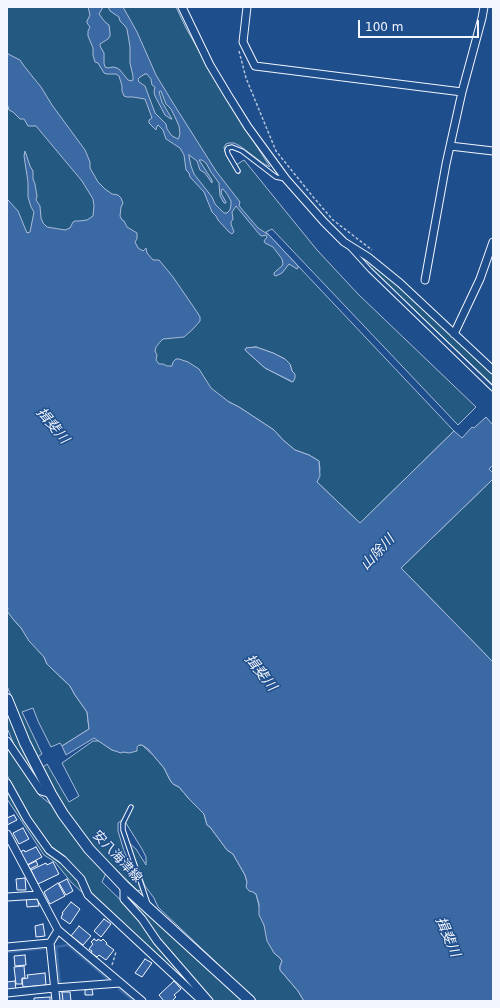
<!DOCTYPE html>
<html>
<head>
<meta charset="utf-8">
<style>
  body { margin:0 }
  #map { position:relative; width:500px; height:1008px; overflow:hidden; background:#1f4e8c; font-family:"DejaVu Sans",sans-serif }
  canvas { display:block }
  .frame { position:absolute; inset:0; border:8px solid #f2f6ff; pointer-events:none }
  .scale { position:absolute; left:358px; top:20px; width:121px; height:18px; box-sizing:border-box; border:2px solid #f2f6ff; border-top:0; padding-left:5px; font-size:12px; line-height:14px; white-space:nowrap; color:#f2f6ff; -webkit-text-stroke:3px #1f4e8c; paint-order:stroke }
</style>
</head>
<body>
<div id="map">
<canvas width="500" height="1008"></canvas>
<div class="frame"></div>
<div class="scale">100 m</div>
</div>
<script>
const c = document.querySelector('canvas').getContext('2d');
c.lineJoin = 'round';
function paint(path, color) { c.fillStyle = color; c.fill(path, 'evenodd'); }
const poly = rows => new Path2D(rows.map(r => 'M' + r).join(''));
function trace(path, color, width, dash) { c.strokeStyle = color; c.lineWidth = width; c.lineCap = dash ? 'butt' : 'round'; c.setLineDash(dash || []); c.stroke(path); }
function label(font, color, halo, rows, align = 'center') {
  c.font = font + ' "DejaVu Sans","Noto Sans JP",sans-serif'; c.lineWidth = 3; c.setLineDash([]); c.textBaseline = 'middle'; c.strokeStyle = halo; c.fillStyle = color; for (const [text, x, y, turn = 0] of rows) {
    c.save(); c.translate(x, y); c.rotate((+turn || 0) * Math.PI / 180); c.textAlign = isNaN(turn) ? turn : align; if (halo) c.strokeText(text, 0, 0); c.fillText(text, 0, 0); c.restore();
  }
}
const green = poly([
  [7,7,176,7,186,28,224,95,270,167,264,164,240,146,234,143,229,143,226,144,224,147,225,152,239,174,240,172,236,165,244,160,317,250,358,294,476,407,458,425,272,229,266,232,454,431,360,523,317,482,320,469,319,461,309,455,295,450,283,440,274,430,239,407,229,402,167,376,138,346,7,212,7,7],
  [256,347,273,353,285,359,290,364,292,371,292,382,265,368,245,350,246,348,256,347],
  [362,256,396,282,493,374,493,385,360,258,362,256],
  [493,479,493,662,401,568,493,479],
  [7,606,13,619,21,628,37,649,44,657,47,664,70,686,75,695,87,712,89,729,62,746,60,743,51,747,38,721,33,708,22,712,42,754,36,758,7,686,7,606],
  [7,710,37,776,35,777,15,747,7,728,7,710],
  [93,741,99,741,112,750,123,752,137,747,139,745,142,745,154,756,164,768,170,780,173,784,179,787,190,800,204,814,207,825,210,827,227,850,233,854,245,875,247,882,253,892,256,894,264,925,274,953,280,958,282,961,280,966,280,970,298,991,304,1001,257,1001,158,907,154,898,145,886,129,845,129,843,136,849,146,865,146,857,142,849,129,828,126,823,122,820,118,823,118,831,124,851,141,889,140,891,137,890,93,847,69,815,42,768,47,764,69,802,79,796,62,763,93,741],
  [9,747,39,795,54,807,106,873,102,882,137,916,204,999,91,893,52,850,30,817,7,775,7,748,9,747],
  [7,786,62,861,79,881,86,896,71,882,55,862,44,855,7,799,7,786],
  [129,895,233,991,243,1001,214,1001,159,939,145,918,129,898,129,895]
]);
const water = poly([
  [88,7,103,7,99,14,105,22,109,25,110,33,110,36,108,39,100,44,100,46,104,53,104,63,105,67,108,68,113,67,117,68,120,70,128,80,132,81,133,79,133,76,130,63,130,47,127,29,125,26,120,21,119,17,110,11,108,7,123,7,137,32,156,75,173,103,216,171,240,202,239,205,240,207,258,228,269,235,298,266,298,268,297,269,289,264,282,273,276,276,274,275,274,273,276,271,282,266,283,264,282,259,273,247,265,243,264,241,267,237,266,235,262,236,260,235,236,206,232,212,233,219,231,222,231,224,234,232,232,234,229,232,218,220,216,216,212,212,204,192,190,177,189,173,186,170,184,155,180,148,166,139,163,130,158,125,157,126,156,130,149,123,149,120,152,118,145,99,133,97,127,97,124,96,122,91,122,86,119,76,116,74,107,74,104,73,98,63,95,62,93,55,93,48,88,36,88,31,90,27,87,23,87,21,90,15,88,7],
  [145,74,147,74,151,79,152,85,155,87,154,92,155,96,165,115,171,119,172,119,162,102,159,92,160,91,161,91,166,104,171,109,175,117,179,126,180,134,179,137,178,139,172,136,167,129,166,124,155,113,145,86,139,82,138,79,140,77,145,74],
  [189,155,197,161,200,170,205,173,212,183,212,180,199,160,202,160,206,163,211,172,219,183,220,196,224,203,226,203,226,202,222,195,221,192,222,189,223,189,227,194,231,201,231,205,230,210,227,213,224,213,215,204,212,197,194,174,191,166,189,156,189,155],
  [8,54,20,60,24,66,41,87,52,105,85,150,90,162,90,168,98,182,105,189,112,194,118,195,121,198,123,203,121,207,120,216,122,220,124,221,127,227,137,233,137,239,135,242,138,248,143,251,146,248,147,253,153,260,159,260,173,277,197,312,200,317,200,321,193,329,184,337,163,339,160,342,156,347,155,351,157,355,156,360,159,364,163,364,167,366,172,366,173,362,176,359,179,359,188,362,199,369,211,388,229,402,239,407,274,430,283,440,295,450,309,455,319,461,320,476,317,482,360,523,454,431,462,438,472,427,474,428,486,417,493,425,493,465,489,469,493,473,493,479,401,568,493,662,493,1001,304,1001,298,991,280,970,280,966,282,961,280,958,274,953,267,941,264,925,259,915,259,904,256,894,253,892,249,891,246,887,247,882,245,875,233,854,227,850,210,827,207,825,204,814,190,800,179,787,173,784,170,780,164,768,148,749,142,745,139,745,137,747,137,751,129,753,123,752,121,753,112,750,94,738,66,755,62,746,89,729,87,712,75,695,70,686,47,664,44,657,29,641,21,628,13,619,7,611,8,609,7,606,7,199,18,211,27,233,30,232,34,212,31,207,28,197,28,182,24,156,25,151,30,166,33,171,33,179,35,184,37,196,36,200,40,206,41,218,43,223,47,227,65,230,70,228,73,222,75,221,79,221,87,220,93,216,94,206,93,199,82,181,36,126,28,126,24,119,20,119,13,112,9,110,7,103,7,55,8,54],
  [256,347,273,353,285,359,290,364,292,371,295,374,295,378,293,382,265,368,245,350,246,348,256,347]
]);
const stream = poly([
  [55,947,68,945,108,979],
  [56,947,60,985],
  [7,952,46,948],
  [119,989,134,1001],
  [60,992,61,1001]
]);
const building = poly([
  [14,815,17,820,7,825,7,818,14,815],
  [23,828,29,839,19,844,13,833,23,828],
  [36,847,42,857,27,865,20,852,24,850,25,852,36,847],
  [36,861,38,865,30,869,28,865,36,861],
  [53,862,59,874,38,884,31,870,46,863,47,865,53,862],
  [25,878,26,890,17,890,16,879,25,878],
  [67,879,73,891,66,895,59,883,67,879],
  [58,883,65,896,50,904,44,892,47,890,58,883],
  [35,897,38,901,39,906,27,907,26,898,35,897],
  [71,902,80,909,70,924,61,918,63,913,62,913,71,902],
  [104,919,111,924,101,937,94,931,104,919],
  [43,924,45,936,36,937,35,926,43,924],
  [79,926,91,936,83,945,71,936,79,926],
  [94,939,97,941,98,939,101,941,103,939,107,943,106,944,114,950,106,960,99,955,97,957,91,953,92,951,89,949,93,944,91,942,94,939],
  [25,955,26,965,15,966,14,956,25,955],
  [145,959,152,963,142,977,135,973,145,959],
  [24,966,25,978,22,978,22,984,16,984,14,967,24,966],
  [45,973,46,985,23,987,22,979,28,978,27,975,45,973],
  [15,981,16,990,7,991,7,982,15,981],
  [174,981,181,989,174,995,176,997,172,1001,164,1001,159,995,174,981],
  [92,989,93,995,85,995,85,990,92,989],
  [62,992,70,992,71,1001,63,1001,62,992],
  [50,997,50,1001,34,1001,34,998,50,997]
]);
const path = poly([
  [239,51,246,78,276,151,314,198,333,220,372,250],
  [112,965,116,952]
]);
const lane = poly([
  [238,171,228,154,227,150,228,148,232,147,242,151,276,177,285,179],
  [350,248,370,270,493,389],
  [131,807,123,823,123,830,148,904]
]);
const street = poly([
  [182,7,210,65,228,95,248,127,286,179,324,222,344,242,368,257,400,283,493,370],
  [247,7,243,42,255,66,462,92],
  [450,146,493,151],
  [425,280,446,164,462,92,482,18,484,7],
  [454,334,480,279,493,242],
  [7,741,41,791,51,794],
  [7,783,27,819,49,850,63,860,81,879,88,895,202,1001],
  [7,834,58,930,142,1001],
  [124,886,124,899,142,919,157,941,209,1001],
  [7,897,39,895],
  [7,947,50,943],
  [7,993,54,988,120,983],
  [56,1001,50,943,58,930]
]);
const secondary = poly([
  [7,699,25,743,51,794,63,814,89,849,124,886,250,1001]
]);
const streetNames = [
  ["安八海津線",117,857,47]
];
const waterNames = [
  ["揖斐川",52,426,50],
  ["山除川",378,553,-47],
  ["揖斐川",260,673,52],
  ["揖斐川",447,937,67]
];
paint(green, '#245a82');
trace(green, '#a8bbd7', 1);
paint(water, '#3b69a3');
trace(water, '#a8bbd7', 1);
trace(stream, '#3b69a3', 2.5);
paint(building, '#3563a3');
trace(building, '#f2f6ff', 1);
trace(lane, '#f2f6ff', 5.5);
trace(street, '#f2f6ff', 9);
trace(secondary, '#f2f6ff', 12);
trace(path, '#b3c4dc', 1.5, [3, 2]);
trace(lane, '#1f4e8c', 3.5);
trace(street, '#1f4e8c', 7);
trace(secondary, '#1f4e8c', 10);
label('13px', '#f2f6ff', '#1f4e8c', streetNames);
label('italic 14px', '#f2f6ff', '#1f4e8c', waterNames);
</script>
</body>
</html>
